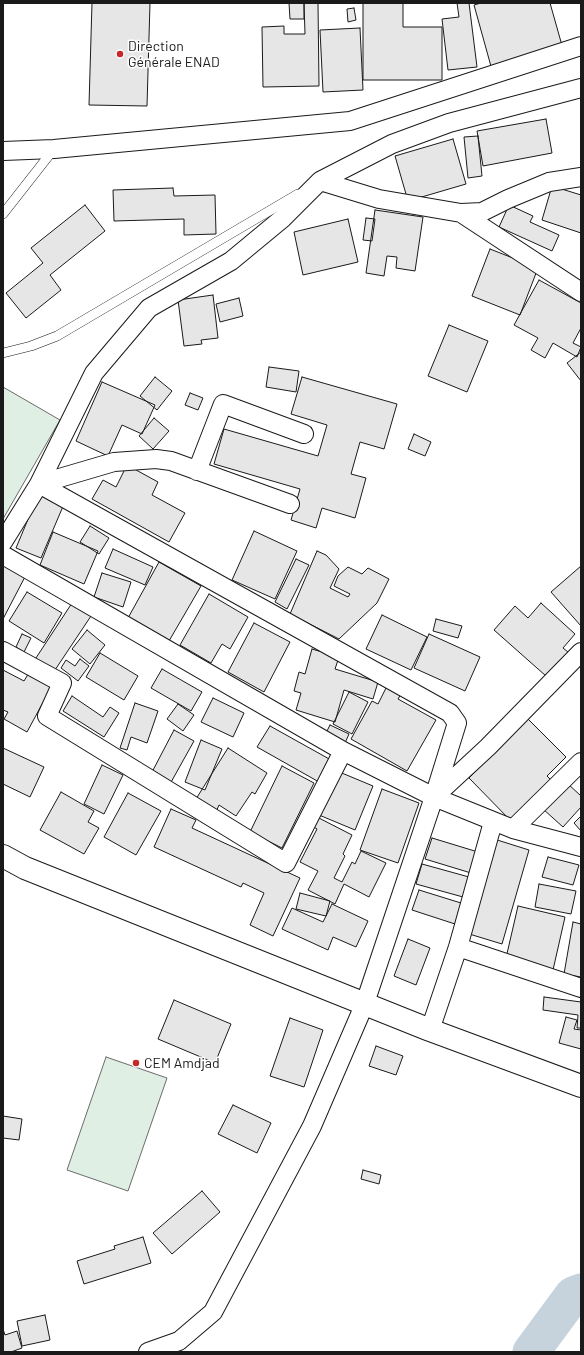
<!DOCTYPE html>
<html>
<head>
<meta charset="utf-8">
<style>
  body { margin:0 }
  #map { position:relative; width:584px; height:1355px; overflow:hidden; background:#fff; font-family:Barlow,sans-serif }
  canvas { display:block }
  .frame { position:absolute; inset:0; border:4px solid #1a1a1a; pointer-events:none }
</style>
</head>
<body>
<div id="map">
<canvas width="584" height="1355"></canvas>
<div class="frame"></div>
</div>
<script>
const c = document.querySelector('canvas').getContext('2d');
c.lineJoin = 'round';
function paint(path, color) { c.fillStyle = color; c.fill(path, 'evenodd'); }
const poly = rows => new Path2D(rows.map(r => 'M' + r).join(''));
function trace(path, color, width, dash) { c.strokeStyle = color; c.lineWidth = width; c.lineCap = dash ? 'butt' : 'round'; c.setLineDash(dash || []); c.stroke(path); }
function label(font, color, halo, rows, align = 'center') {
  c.font = font + ' Barlow,sans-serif'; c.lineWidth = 3; c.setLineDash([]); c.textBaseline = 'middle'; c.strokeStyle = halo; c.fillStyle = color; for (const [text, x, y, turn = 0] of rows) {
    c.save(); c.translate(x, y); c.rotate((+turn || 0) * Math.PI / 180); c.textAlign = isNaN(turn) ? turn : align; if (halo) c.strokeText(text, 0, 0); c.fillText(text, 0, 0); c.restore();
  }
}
const green = poly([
  [3,387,60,420,3,519,3,387],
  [106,1057,167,1078,128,1191,67,1170,106,1057]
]);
const river = poly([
  [531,1352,573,1295,581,1292]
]);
const building = poly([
  [92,3,150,3,147,106,89,105,92,3],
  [289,3,304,3,304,19,290,19,289,3],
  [304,3,318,3,319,86,263,87,262,27,284,26,284,34,305,34,304,3],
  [363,3,403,3,403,27,442,27,442,80,363,80,363,3],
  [457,3,469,3,477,67,448,70,442,19,459,17,457,3],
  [481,3,550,3,563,49,492,70,474,5,481,3],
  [354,8,356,20,348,22,347,9,354,8],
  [360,28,363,90,323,92,320,30,360,28],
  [546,119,552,153,483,166,477,131,546,119],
  [478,136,482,176,468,178,464,137,478,136],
  [453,139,466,184,408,201,395,156,453,139],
  [552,186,581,195,581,233,542,220,552,186],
  [173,188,174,196,215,195,216,234,184,235,184,219,114,221,113,190,173,188],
  [85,205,105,231,50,275,61,290,26,318,6,293,43,263,31,248,85,205],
  [509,205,533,216,530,222,559,235,552,251,499,227,509,205],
  [375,210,423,217,415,271,396,268,397,257,387,256,384,276,366,273,375,210],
  [366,218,375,219,372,241,363,240,366,218],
  [348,219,358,262,303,275,294,232,348,219],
  [490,249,538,268,520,315,472,296,490,249],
  [539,280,581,303,581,328,573,343,581,347,577,357,553,343,545,358,531,350,538,338,514,325,539,280],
  [213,295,218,338,201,340,202,344,184,346,178,300,213,295],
  [239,298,243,316,220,322,216,304,239,298],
  [449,325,488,341,467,392,428,376,449,325],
  [581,352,581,381,567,363,581,352],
  [269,367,299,371,296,392,266,387,269,367],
  [155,377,172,391,157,410,140,396,155,377],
  [302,377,397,404,384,449,360,442,351,474,366,478,355,518,322,508,316,528,291,520,300,489,214,464,224,429,318,456,327,425,291,414,302,377],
  [102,382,155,405,142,434,122,425,108,456,76,441,102,382],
  [190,393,203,398,198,410,185,405,190,393],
  [154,418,169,431,153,449,139,436,154,418],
  [414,434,431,442,425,456,408,449,414,434],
  [127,465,158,482,152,495,185,513,169,542,92,499,103,480,116,487,127,465],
  [39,493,64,504,41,558,16,548,39,493],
  [90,526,109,538,99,554,80,542,90,526],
  [254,531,297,551,275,599,232,580,254,531],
  [53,532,98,551,84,584,40,565,53,532],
  [113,549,153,567,145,585,105,568,113,549],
  [317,551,326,555,339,569,330,588,348,597,350,594,334,586,338,576,348,567,362,574,368,568,389,579,377,603,339,639,290,614,317,551],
  [296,559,309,565,287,609,275,602,296,559],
  [3,560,27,573,3,619,3,560],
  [159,562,201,586,169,641,128,618,159,562],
  [581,566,581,626,551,592,581,566],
  [102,573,131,582,123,607,94,597,102,573],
  [27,592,62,613,44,643,9,621,27,592],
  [209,594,248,617,230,649,222,644,211,663,180,645,209,594],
  [72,603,91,616,53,673,34,661,72,603],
  [541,603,575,634,563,648,568,652,546,676,494,630,515,606,528,618,541,603],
  [382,615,427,637,411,670,366,649,382,615],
  [436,619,462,626,458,638,433,631,436,619],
  [254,623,290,642,264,692,228,672,254,623],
  [87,630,105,645,90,664,72,649,87,630],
  [22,634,31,638,24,652,16,647,22,634],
  [429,634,480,657,465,691,414,668,429,634],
  [312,649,339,657,335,669,378,682,373,699,344,690,335,722,296,710,301,693,294,691,299,672,305,674,312,649],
  [100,653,138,676,124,700,86,677,100,653],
  [80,659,89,666,78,681,61,668,66,660,75,666,80,659],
  [162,669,202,692,191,711,151,688,162,669],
  [3,670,24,681,30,671,53,684,27,732,4,719,8,712,3,710,3,670],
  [387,686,401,694,398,699,436,720,407,771,351,739,372,701,378,704,387,686],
  [349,692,368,702,352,734,333,724,349,692],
  [72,696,103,717,110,707,119,713,104,737,63,711,72,696],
  [213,698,244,713,233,737,201,722,213,698],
  [135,703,158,711,147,743,131,737,127,750,120,748,135,703],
  [178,704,194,715,183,731,167,719,178,704],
  [528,719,566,757,547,776,552,781,511,821,469,778,528,719],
  [330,725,349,734,345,743,326,733,330,725],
  [270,726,331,760,319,782,257,747,270,726],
  [174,730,194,741,170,784,151,774,174,730],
  [201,740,222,749,205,790,185,782,201,740],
  [3,748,44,767,30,797,3,784,3,748],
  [228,748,267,773,255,794,252,792,236,816,219,805,216,812,196,799,228,748],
  [102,765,123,775,104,814,84,804,102,765],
  [282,766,314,783,282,848,250,832,282,766],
  [337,771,373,786,355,830,319,815,337,771],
  [567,783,581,796,581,807,563,827,543,809,567,783],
  [382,789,419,803,398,863,360,850,382,789],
  [61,792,94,811,88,822,99,828,84,854,40,830,61,792],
  [128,793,161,811,136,855,104,837,128,793],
  [171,809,196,820,192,828,300,878,273,936,250,925,264,893,243,883,241,887,154,847,171,809],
  [315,816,352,835,343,854,345,856,334,878,342,882,352,862,355,864,361,851,386,863,369,897,344,884,335,904,308,890,318,871,300,862,317,829,311,825,315,816],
  [581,816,581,831,574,823,581,816],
  [432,838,478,852,471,873,425,859,432,838],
  [494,839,529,850,502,944,466,933,494,839],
  [548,857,579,865,573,885,542,877,548,857],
  [422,864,469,877,463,897,416,884,422,864],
  [539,884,576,891,571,914,535,907,539,884],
  [419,890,461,903,455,924,412,910,419,890],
  [300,893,330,901,326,916,296,909,300,893],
  [332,904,368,921,356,947,333,937,328,950,282,929,292,908,323,922,332,904],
  [518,906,565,917,553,970,506,958,518,906],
  [573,922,581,924,581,977,564,974,573,922],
  [408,939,430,948,416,985,394,976,408,939],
  [544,997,581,1002,581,1028,577,1028,578,1015,543,1010,544,997],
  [174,1000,231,1024,215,1063,158,1039,174,1000],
  [566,1017,577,1020,574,1029,581,1030,581,1049,559,1043,566,1017],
  [290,1018,323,1030,304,1087,270,1076,290,1018],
  [376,1046,403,1056,396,1075,369,1066,376,1046],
  [233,1105,271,1123,257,1153,218,1134,233,1105],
  [3,1116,22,1119,19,1140,3,1138,3,1116],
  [363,1170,381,1175,379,1184,361,1179,363,1170],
  [202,1191,220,1212,172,1254,153,1233,202,1191],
  [143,1237,151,1263,84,1284,77,1261,115,1249,114,1246,143,1237],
  [45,1315,50,1340,22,1346,17,1321,45,1315],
  [3,1329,5,1335,17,1331,22,1348,11,1352,3,1352,3,1329]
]);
const lane = poly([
  [3,214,54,149],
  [3,353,31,346,57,336,298,194]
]);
const street = poly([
  [3,151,54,149,350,121,581,46],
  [320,181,392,144,449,123,581,88],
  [461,213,482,212,508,199,549,182,581,177],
  [197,471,223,404,304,434],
  [39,484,450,713,457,723,434,797,365,1003,312,1126,213,1312,179,1341,148,1352],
  [39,484,114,462,156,459,171,461,290,504],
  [3,542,39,484,94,373,149,308,231,261,283,218,320,181,379,199,461,213,581,292],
  [3,555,343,751,434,797,488,747,581,652],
  [3,651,62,683,47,716,286,863,343,751],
  [434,797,513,829,581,847],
  [513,829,581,762],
  [458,947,581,988],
  [430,1030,458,947,493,822]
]);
const secondary = poly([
  [3,856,25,868,430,1030,581,1086]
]);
const markers = [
  [120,54,4,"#c62828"],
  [136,1063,4,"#c62828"]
];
const poiNames = [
  ["Direction",128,46],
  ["Générale ENAD",128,62],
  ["CEM Amdjad",144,1063]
];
paint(green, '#e0efe3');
trace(green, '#6a6a6a', 1);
trace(river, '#c6d2dc', 37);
paint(building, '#e6e6e6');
trace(building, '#1a1a1a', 1);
trace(lane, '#1a1a1a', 10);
trace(street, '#1a1a1a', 20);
trace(secondary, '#1a1a1a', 24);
trace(lane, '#fff', 9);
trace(street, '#fff', 18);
trace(secondary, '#fff', 22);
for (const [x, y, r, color] of markers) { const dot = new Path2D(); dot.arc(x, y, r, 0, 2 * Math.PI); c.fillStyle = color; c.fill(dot); trace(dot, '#fff', 1.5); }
label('14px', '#1a1a1a', '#fff', poiNames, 'left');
</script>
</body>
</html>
